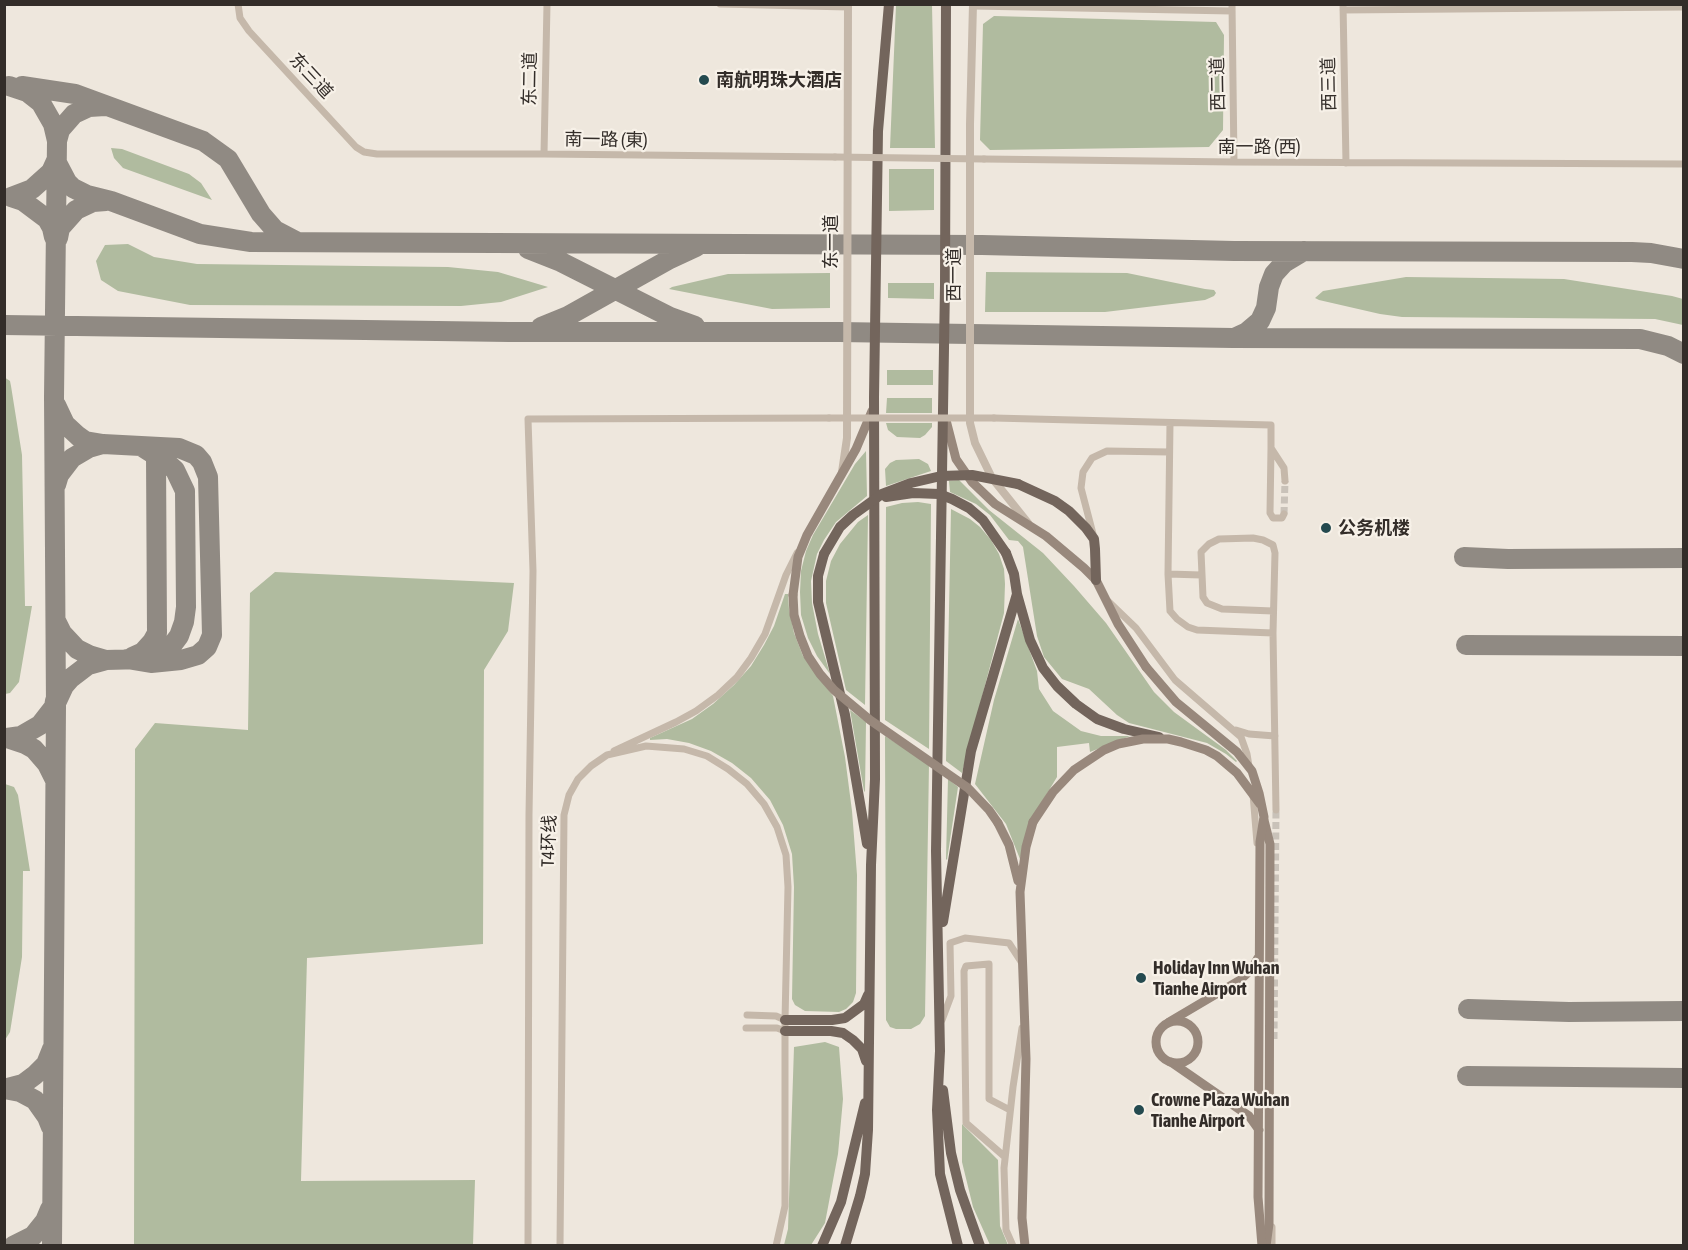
<!DOCTYPE html>
<html>
<head>
<meta charset="utf-8">
<style>
  body { margin:0 }
  #map { position:relative; width:1688px; height:1250px; overflow:hidden; background:#eee7dd; font-family:"Asap Condensed",sans-serif }
  canvas { display:block }
  .frame { position:absolute; inset:0; border:6px solid #332d29; pointer-events:none }
</style>
</head>
<body>
<div id="map">
<canvas width="1688" height="1250"></canvas>
<div class="frame"></div>
</div>
<script>
const c = document.querySelector('canvas').getContext('2d');
c.lineJoin = 'round';
function paint(path, color) { c.fillStyle = color; c.fill(path, 'evenodd'); }
const poly = rows => new Path2D(rows.map(r => 'M' + r).join(''));
function trace(path, color, width, dash) { c.strokeStyle = color; c.lineWidth = width; c.lineCap = dash ? 'butt' : 'round'; c.setLineDash(dash || []); c.stroke(path); }
function label(font, color, halo, rows, align = 'center') {
  c.font = font + ' "Asap Condensed","Noto Sans SC",sans-serif'; c.lineWidth = 4.5; c.setLineDash([]); c.textBaseline = 'middle'; c.strokeStyle = halo; c.fillStyle = color; for (const [text, x, y, turn = 0] of rows) {
    c.save(); c.translate(x, y); c.rotate((+turn || 0) * Math.PI / 180); c.textAlign = isNaN(turn) ? turn : align; if (halo) c.strokeText(text, 0, 0); c.fillText(text, 0, 0); c.restore();
  }
}
const green = poly([
  [896,5,932,5,935,148,890,148],
  [994,16,1216,22,1224,35,1223,130,1209,147,990,150,980,140,983,24],
  [111,148,122,149,189,174,201,183,212,200,123,168,114,158],
  [889,169,934,169,934,210,889,211],
  [128,244,154,257,197,264,448,267,498,272,548,287,501,302,461,306,190,305,118,291,101,280,96,261,105,245],
  [986,272,1127,273,1205,289,1214,290,1216,293,1214,296,1205,300,1105,312,985,312],
  [830,273,830,308,772,309,669,289,672,287,728,274],
  [1406,277,1564,279,1672,296,1683,299,1683,325,1655,319,1402,317,1380,314,1319,300,1315,298,1323,291],
  [888,283,934,283,934,299,888,298],
  [887,370,933,370,933,385,887,385],
  [4,377,10,381,11,386,22,455,25,606,32,606,19,682,10,693,5,694],
  [887,398,932,398,932,413,886,413],
  [886,423,932,423,932,427,925,435,920,438,897,437,888,430],
  [866,451,867,496,836,522,824,540,817,554,811,581,812,603,818,634,830,674,817,656,808,638,801,615,800,592,801,571,806,551,813,535,855,464],
  [919,459,928,464,931,471,886,486,885,469,890,463,896,460],
  [959,480,989,510,1043,553,1074,586,1106,623,1154,692,1174,712,1226,750,1237,761,1236,762,1226,754,1207,743,1129,723,1117,715,1089,689,1062,679,1044,657,1037,636,1023,547,1018,541,1009,540,990,515,976,504,950,492,949,481],
  [918,502,931,504,929,749,885,720,886,507,902,503],
  [951,509,970,519,980,527,991,540,999,554,1004,569,1005,584,1004,613,962,773,946,761],
  [868,515,865,705,846,690,826,603,826,581,831,561,840,544,858,522],
  [275,572,514,583,508,631,484,670,483,944,307,958,301,1181,475,1180,473,1245,134,1245,135,749,155,723,248,730,250,593],
  [785,594,788,594,789,609,794,633,803,656,833,696,845,757,852,811,857,875,856,993,853,1002,846,1009,839,1012,805,1011,795,1005,792,999,794,887,792,854,783,825,770,800,751,778,732,763,711,751,689,743,667,739,650,740,650,738,692,719,713,704,734,685,751,666,764,645,774,626],
  [1018,619,1037,671,1039,689,1053,711,1081,731,1101,736,1130,736,1090,752,1089,743,1057,747,1057,777,1031,820,1020,859,1006,824,975,784,994,700],
  [850,710,866,722,865,792,864,791],
  [885,736,929,764,925,1016,920,1024,911,1029,896,1029,890,1027,886,1020],
  [948,779,958,787,947,860,946,859],
  [5,784,14,787,18,795,30,871,23,871,22,957,10,1032,5,1040],
  [825,1042,839,1047,843,1099,838,1154,825,1223,811,1245,784,1245,788,1229,794,1047],
  [962,1124,998,1160,1000,1226,1008,1245,990,1245,973,1207,962,1162]
]);
const taxiway = poly([
  [9,86,27,92,41,103,53,124,57,141,54,397,56,707,52,1246],
  [22,86,75,94,203,141,228,159,261,214,275,230,296,241],
  [57,141,60,130,74,114,89,107,105,106],
  [56,161,67,182,73,188,87,195,111,201,200,234,251,242,982,245,1234,251,1632,252,1651,253,1684,259],
  [54,237,52,228,47,219,23,201,11,197,32,189,51,172,56,161],
  [58,238,60,228,76,210,93,202,106,201],
  [528,249,561,262,670,317,695,326],
  [4,325,509,332,839,332,1233,338,1640,339,1668,346,1684,354],
  [541,327,568,316,668,260,696,247],
  [1234,338,1247,332,1260,321,1266,308,1269,287,1274,274,1284,263,1304,251],
  [56,405,65,424,78,436,85,441,103,444,179,448,196,455,202,462,208,477,212,635,207,647,198,655,181,660,151,663,127,659],
  [56,485,59,475,72,458,89,448,103,444],
  [1464,557,1508,559,1684,558],
  [56,621,62,633,77,649,89,655,106,660],
  [1466,645,1684,646],
  [132,657,143,652,152,642,157,633,156,456],
  [57,701,64,686,71,678,88,665,106,660,144,659,160,654,170,648,179,636,184,622,186,607,185,491,175,470,166,462,144,448],
  [55,780,47,764,34,749,25,744,7,738,21,736,40,725,54,707,55,701],
  [1468,1009,1569,1012,1684,1011],
  [1467,1076,1684,1078],
  [4,1089,23,1084,35,1075,46,1064,52,1049],
  [4,1089,20,1092,35,1100,47,1117,51,1127],
  [13,1246,33,1236,45,1221,50,1209]
]);
const minorTunnel = poly([
  [1284,514,1285,481],
  [1274,1039,1276,810]
]);
const minor = poly([
  [238,4,240,18,249,31,356,147,364,152,377,154,544,154,835,157],
  [720,4,848,7],
  [1232,4,1234,162],
  [1343,4,1346,163],
  [973,6,1232,11],
  [1343,10,1684,7],
  [544,154,547,4],
  [984,159,1234,162,1684,164],
  [994,418,1271,425,1271,448],
  [1170,423,1168,574,1170,611,1177,619,1188,627,1197,630,1273,633],
  [1284,514,1282,518,1273,518,1270,513,1271,448,1284,468,1285,481],
  [1093,534,1081,488,1083,472,1092,458,1107,451,1169,452],
  [1168,574,1201,575],
  [1109,602,1136,628,1175,680,1241,737,1247,754,1249,766],
  [1273,611,1222,609,1207,603,1203,597,1201,552,1209,544,1219,539,1253,538,1263,540,1273,545,1275,553,1273,633,1276,810],
  [1236,730,1249,734,1275,736],
  [614,751,676,722,696,711,718,695,737,677,751,658,765,634,786,575,797,553],
  [1253,794,1257,843],
  [747,1015,776,1016,785,1020],
  [942,1020,951,996,950,943,965,938,1009,943,1022,963],
  [746,1028,777,1028,785,1031],
  [1005,1157,966,1123,964,971,966,966,989,964,989,1099,1010,1110],
  [528,1246,529,815,533,571,528,419,829,418],
  [560,1246,564,815,569,795,578,779,591,766,607,755,646,746,684,749,707,756,728,769,747,784,764,804,777,827,786,855,788,887,785,1020,785,1206,776,1246],
  [1013,1246,1006,1230,1004,1168,1013,1087,1022,1028],
  [1272,1246,1272,1227]
]);
const tertiary = poly([
  [973,4,970,124,970,423,975,443,992,478,1028,523],
  [842,472,847,438,848,4]
]);
const secondary = poly([
  [946,420,956,459,972,482,995,504,1046,536,1084,568,1096,580,1118,624,1146,667],
  [793,595,798,557,807,535,856,449,872,411],
  [1264,820,1270,844,1269,1224,1266,1246],
  [998,823,1009,845,1018,881],
  '1156 1042a21 21 0 1 1 42 0a21 21 0 1 1-42 0Z',
  [1025,1246,1022,1218,1026,1059,1020,892,1026,847,1033,822]
]);
const primary = poly([
  [946,4,945,285,936,851,940,1051,937,1110,940,1174,958,1246],
  [1018,484,1055,501,1069,511,1086,528,1094,539,1095,549,1096,580],
  [1006,553,1014,574,1017,594,1030,640,1043,668,1057,686,1076,704,1097,719,1124,729,1159,737],
  [824,554,818,576,818,602,845,715,867,844],
  [943,922,971,751,1017,594],
  [785,1020,832,1020,845,1018,864,1004,868,995],
  [785,1031,831,1031,843,1033,853,1040,862,1049,866,1061],
  [943,1090,951,1153,960,1190,980,1246],
  [822,1246,841,1202,865,1103],
  [845,1246,860,1196,865,1174,868,1130,871,865,875,779,874,397,878,131,889,4]
]);
const minorBridge = poly([
  [835,157,984,159],
  [829,418,994,418]
]);
const secondaryBridge = poly([
  [793,595,794,615,800,636,808,656,820,674,834,690,870,720,968,788,989,810,998,823],
  [1146,667,1176,702,1237,752,1252,771,1259,793,1264,817,1260,842,1258,1197,1262,1246],
  [1033,822,1053,792,1074,770,1104,750,1118,744,1143,739,1168,739,1181,742,1206,750,1217,756,1237,773,1260,804],
  [1169,1022,1240,980,1252,969,1258,958],
  [1171,1062,1249,1116,1259,1130]
]);
const primaryBridge = poly([
  [886,497,913,493,939,494,952,499,969,508,983,520,1006,553],
  [824,554,840,527,853,515,882,494,911,483,941,476,972,475,1018,484]
]);
const markers = [
  [704,80,6,"#244a4f"],
  [1326,528,6,"#244a4f"],
  [1141,978,6,"#244a4f"],
  [1139,1110,6,"#244a4f"]
];
const streetNames = [
  ["东三道",311,76,47],
  ["东二道",530,79,-89],
  ["西二道",1218,84,-91],
  ["西三道",1329,84,-91],
  ["南一路 (東)",606,140,1],
  ["南一路 (西)",1259,147],
  ["东一道",831,242,-90],
  ["西一道",954,275,-90],
  ["T4环线",549,841,-88]
];
const poiNames = [
  ["南航明珠大酒店",716,80],
  ["公务机楼",1338,528],
  ["Holiday Inn Wuhan",1153,968],
  ["Tianhe Airport",1153,989],
  ["Crowne Plaza Wuhan",1151,1100],
  ["Tianhe Airport",1151,1121]
];
paint(green, '#b0bb9f');
trace(taxiway, '#908a83', 20);
trace(minorTunnel, '#c9c2b9', 7, [7, 3.5]);
trace(minor, '#c5b8aa', 7);
trace(tertiary, '#c5b8aa', 8);
trace(secondary, '#98887c', 9);
trace(primary, '#73655c', 10);
trace(minorBridge, '#c5b8aa', 7);
trace(secondaryBridge, '#98887c', 9);
trace(primaryBridge, '#73655c', 10);
for (const [x, y, r, color] of markers) { const dot = new Path2D(); dot.arc(x, y, r, 0, 2 * Math.PI); c.fillStyle = color; c.fill(dot); trace(dot, '#f7f1e8', 2); }
label('18px', '#332d29', '#f7f1e8', streetNames);
label('bold 18px', '#332d29', '#f7f1e8', poiNames, 'left');
</script>
</body>
</html>
